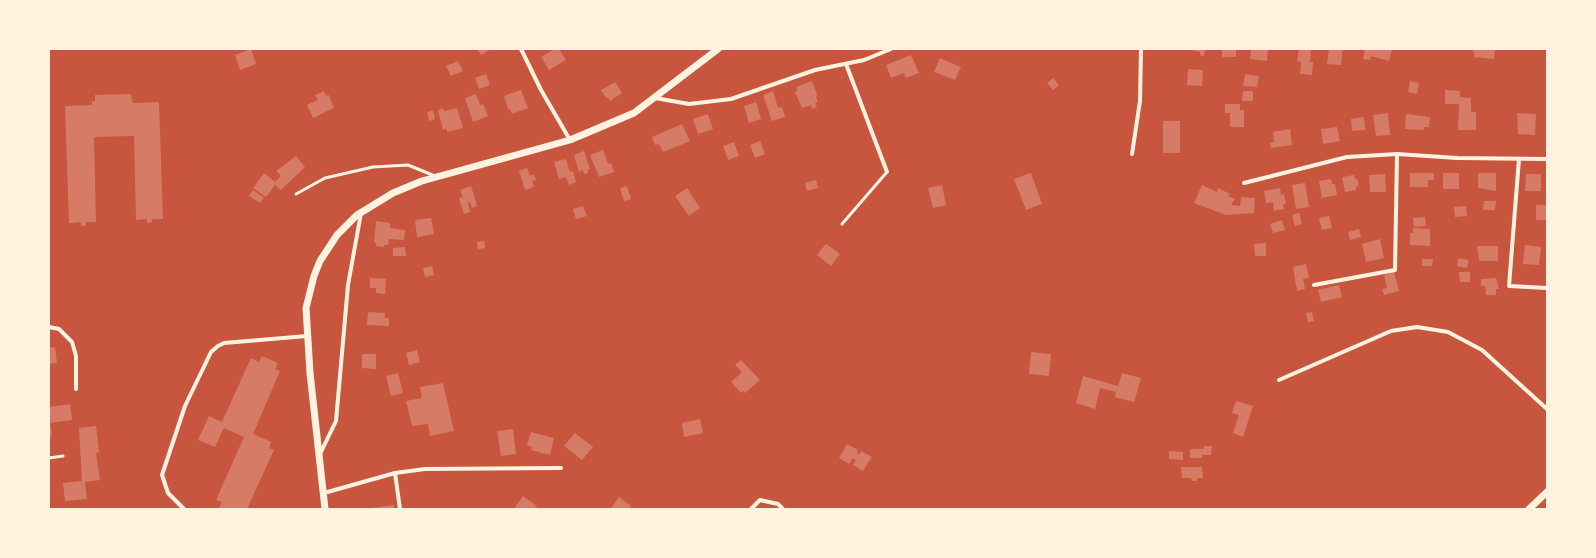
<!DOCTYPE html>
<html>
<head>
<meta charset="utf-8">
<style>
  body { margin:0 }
  #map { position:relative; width:1596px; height:558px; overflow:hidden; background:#c8553d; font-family:Mulish,sans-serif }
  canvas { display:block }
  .frame { position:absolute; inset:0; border:50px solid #fff3e0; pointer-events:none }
</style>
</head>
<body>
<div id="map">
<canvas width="1596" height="558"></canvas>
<div class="frame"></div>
</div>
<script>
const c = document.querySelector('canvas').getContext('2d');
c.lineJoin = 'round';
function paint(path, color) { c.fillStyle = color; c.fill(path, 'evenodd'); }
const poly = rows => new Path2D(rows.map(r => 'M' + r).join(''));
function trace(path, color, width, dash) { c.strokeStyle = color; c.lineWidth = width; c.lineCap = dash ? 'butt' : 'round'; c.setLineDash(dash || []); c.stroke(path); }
const building = poly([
  [251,49,256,64,240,70,235,55],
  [477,49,491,49,481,55],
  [555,49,559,49,566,60,549,70,541,57],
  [1187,49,1205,49,1204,56,1200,55,1200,52],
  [1222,49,1236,49,1236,57,1222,57],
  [1251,49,1268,49,1267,61,1250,59],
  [1299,49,1311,49,1310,62,1313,62,1312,75,1300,74,1301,62,1297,61],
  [1329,49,1343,49,1341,65,1327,64],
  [1365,49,1392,49,1389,61,1371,56,1370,60,1363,59],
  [1473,49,1495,49,1494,59,1474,57,1475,53,1473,52],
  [911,55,919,73,906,78,904,73,891,78,886,65],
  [940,58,961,67,955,80,934,72],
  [458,61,463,71,451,76,446,66],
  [1188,69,1203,70,1202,86,1187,85],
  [486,74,490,85,479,89,475,78],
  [1245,74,1259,76,1257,87,1243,86],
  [1053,78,1059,85,1053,90,1047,83],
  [812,81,817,95,816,96,818,102,815,103,817,107,812,109,811,105,802,108,795,92,797,91,796,87],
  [1410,81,1419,83,1417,94,1408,92],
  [615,82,622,93,610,101,608,97,606,98,601,90],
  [521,90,528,108,512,114,510,109,508,109,504,96],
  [1445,90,1460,91,1460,97,1471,98,1471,112,1476,112,1476,130,1458,130,1459,104,1445,104],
  [324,91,326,96,329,95,334,108,313,118,307,105,318,100,315,95],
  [773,91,778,108,782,107,785,117,772,121,763,95],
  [1243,91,1253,91,1253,101,1242,101],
  [131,94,133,103,159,102,163,219,152,219,152,222,147,223,147,219,136,220,134,136,94,137,96,222,86,222,86,226,81,226,81,222,69,223,65,106,92,105,92,101,95,101,95,95],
  [476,94,480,105,483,104,488,116,473,122,465,98],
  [756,102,761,119,749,123,744,106],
  [1225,104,1240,104,1240,110,1244,110,1244,127,1230,127,1230,113,1225,113],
  [443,108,444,111,457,108,463,128,447,132,446,129,443,130,438,110],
  [433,110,435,119,429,121,427,112],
  [1388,113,1390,135,1376,136,1373,115],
  [1517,113,1536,114,1535,135,1518,134],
  [708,114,713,129,698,134,693,119],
  [1406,114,1430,117,1429,127,1424,127,1424,130,1405,129],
  [1364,117,1365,130,1352,131,1351,119],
  [1163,121,1180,121,1180,153,1163,153],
  [682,124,690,141,663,152,659,144,655,145,652,137],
  [1337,127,1340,141,1323,144,1321,129],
  [1290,129,1292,145,1271,148,1270,143,1274,142,1273,132],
  [760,141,765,154,755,158,750,145],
  [734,142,739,156,728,160,723,146],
  [603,150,608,164,611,163,614,172,599,177,590,155],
  [584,151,590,169,587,170,588,173,584,174,583,170,579,172,574,155],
  [296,156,305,167,281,190,275,185,266,197,253,188,264,173,275,182,281,176,276,171],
  [566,159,570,172,573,171,576,182,569,185,566,177,559,179,554,162],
  [527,168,530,176,534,174,536,180,532,181,534,187,525,190,519,171],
  [1031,173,1042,204,1026,210,1014,179],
  [1410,173,1434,173,1434,180,1428,180,1428,187,1410,187],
  [1443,173,1459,173,1459,189,1443,189],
  [1478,173,1496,173,1496,191,1478,188],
  [1385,174,1386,192,1370,192,1369,175],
  [1526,174,1541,174,1541,191,1525,191],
  [1354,175,1355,179,1357,179,1359,186,1356,186,1356,190,1345,192,1342,177],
  [1331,179,1332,184,1335,184,1337,195,1322,198,1319,181],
  [816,180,818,188,807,191,805,183],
  [1305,183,1309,207,1296,209,1292,185],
  [942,185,946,205,933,208,928,188],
  [1202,185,1217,192,1218,188,1230,194,1228,196,1235,199,1231,205,1240,206,1241,197,1255,198,1254,213,1226,215,1194,203],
  [471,186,477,206,472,208,470,202,468,203,470,212,464,214,459,198,463,197,460,190],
  [627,186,631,199,624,201,620,188],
  [687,188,700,208,689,216,675,196],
  [1280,188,1281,195,1284,194,1286,204,1283,204,1284,209,1274,211,1273,202,1266,203,1264,191],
  [253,190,264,198,260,203,249,196],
  [1484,201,1496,201,1495,210,1483,210],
  [1536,205,1547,205,1547,220,1536,220],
  [583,206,587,216,576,219,573,209],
  [1466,206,1467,216,1455,217,1454,207],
  [1299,213,1302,224,1295,226,1292,215],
  [1329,216,1332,228,1322,230,1319,218],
  [1425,217,1426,226,1414,227,1413,218],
  [431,218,434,234,417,237,415,220],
  [1282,220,1285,230,1273,233,1270,224],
  [376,221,390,223,390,228,405,230,404,240,389,239,388,245,384,245,384,247,376,246,376,243,374,243],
  [1413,228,1430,229,1430,246,1410,245,1410,233,1413,233],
  [1359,229,1361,237,1350,240,1348,232],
  [1380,239,1384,258,1366,262,1362,244],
  [484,241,485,248,478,249,477,242],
  [1266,243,1266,256,1255,256,1254,244],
  [826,244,840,254,831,266,817,255],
  [1525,245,1541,247,1539,265,1523,264],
  [1477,246,1498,246,1498,261,1479,261],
  [405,247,406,256,393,256,393,248],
  [1458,258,1469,260,1467,268,1457,266],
  [1422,259,1433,259,1432,266,1422,266],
  [1306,264,1309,278,1303,279,1305,289,1297,291,1293,267],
  [432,266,434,275,425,277,423,268],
  [1394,272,1399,291,1384,295,1382,289,1387,288,1384,275],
  [1459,272,1470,272,1470,282,1460,282],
  [370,278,386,279,385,294,376,293,376,288,370,288],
  [1496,278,1499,289,1496,289,1496,295,1486,295,1485,286,1481,286,1481,279],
  [1339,285,1342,297,1321,302,1318,290],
  [368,312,385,313,385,318,389,318,389,326,367,325],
  [1312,312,1314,321,1308,322,1306,313],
  [55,347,57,363,49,364,49,348],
  [417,350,420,362,409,365,406,353],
  [1031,352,1051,354,1049,376,1029,374],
  [362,354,376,354,376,369,362,368],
  [262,356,278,363,275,369,280,371,253,434,271,442,269,448,274,450,247,509,222,509,219,508,222,502,216,500,244,437,224,428,215,447,198,440,209,416,222,422,251,358,259,362],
  [741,360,760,380,745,393,743,391,741,393,731,382,742,372,735,365],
  [398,373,403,393,391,396,386,376],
  [1122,373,1141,378,1134,402,1115,397,1116,392,1100,388,1095,409,1076,403,1083,376,1118,386],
  [443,383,454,431,430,436,428,424,412,426,406,401,422,398,420,387],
  [1236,401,1253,406,1243,437,1233,433,1239,415,1232,413],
  [70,404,72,420,50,423,52,436,49,437,49,407],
  [700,419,703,433,684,437,682,423],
  [96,426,99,452,96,453,100,480,85,482,87,499,65,501,63,483,82,481,79,428],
  [513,429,516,454,501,456,497,431],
  [531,432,554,438,550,455,531,450,532,447,527,445],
  [575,433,593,447,582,460,564,446],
  [847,444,858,450,857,453,859,455,861,451,872,457,863,471,853,465,856,460,853,458,849,464,839,458],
  [1204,446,1212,446,1211,455,1202,455,1202,458,1190,458,1190,449,1204,449],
  [1169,451,1183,452,1183,460,1169,459],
  [1181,467,1202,467,1203,478,1197,478,1197,481,1192,481,1191,478,1182,478],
  [523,496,537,506,536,508,538,509,518,509,515,507],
  [619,497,631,506,629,509,611,508],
  [394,505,394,509,371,509,371,508]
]);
const service = poly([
  [296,194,325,178,373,167,408,165,435,176],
  [842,224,887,172],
  [49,458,63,456]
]);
const minor = poly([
  [521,49,541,90,570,140],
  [846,64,887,172],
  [655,98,689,104,731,99,815,70,864,60,891,49],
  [1132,154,1140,101,1141,49],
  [1519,159,1509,286,1547,288],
  [1244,183,1347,157,1397,154,1457,158,1547,159],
  [1314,285,1395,270,1397,154],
  [49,327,59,329,72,342,76,356,76,389],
  [1279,380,1391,331,1417,327,1448,332,1482,350,1547,409],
  [320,454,336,421,348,285,361,213],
  [395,473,400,509],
  [324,493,395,473,425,469,561,468],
  [184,509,168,493,162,475,185,406,211,352,218,346,224,343,307,336],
  [751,509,760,500,778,504,783,509]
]);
const tertiary = poly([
  [325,509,310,373,306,308,314,276,320,261,337,235,357,215,393,193,422,181,570,140,634,113,718,49],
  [1529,509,1547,492]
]);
paint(building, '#d67c66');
trace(service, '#fff3e0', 3);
trace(minor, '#fff3e0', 4);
trace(tertiary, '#fff3e0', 7);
</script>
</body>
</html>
